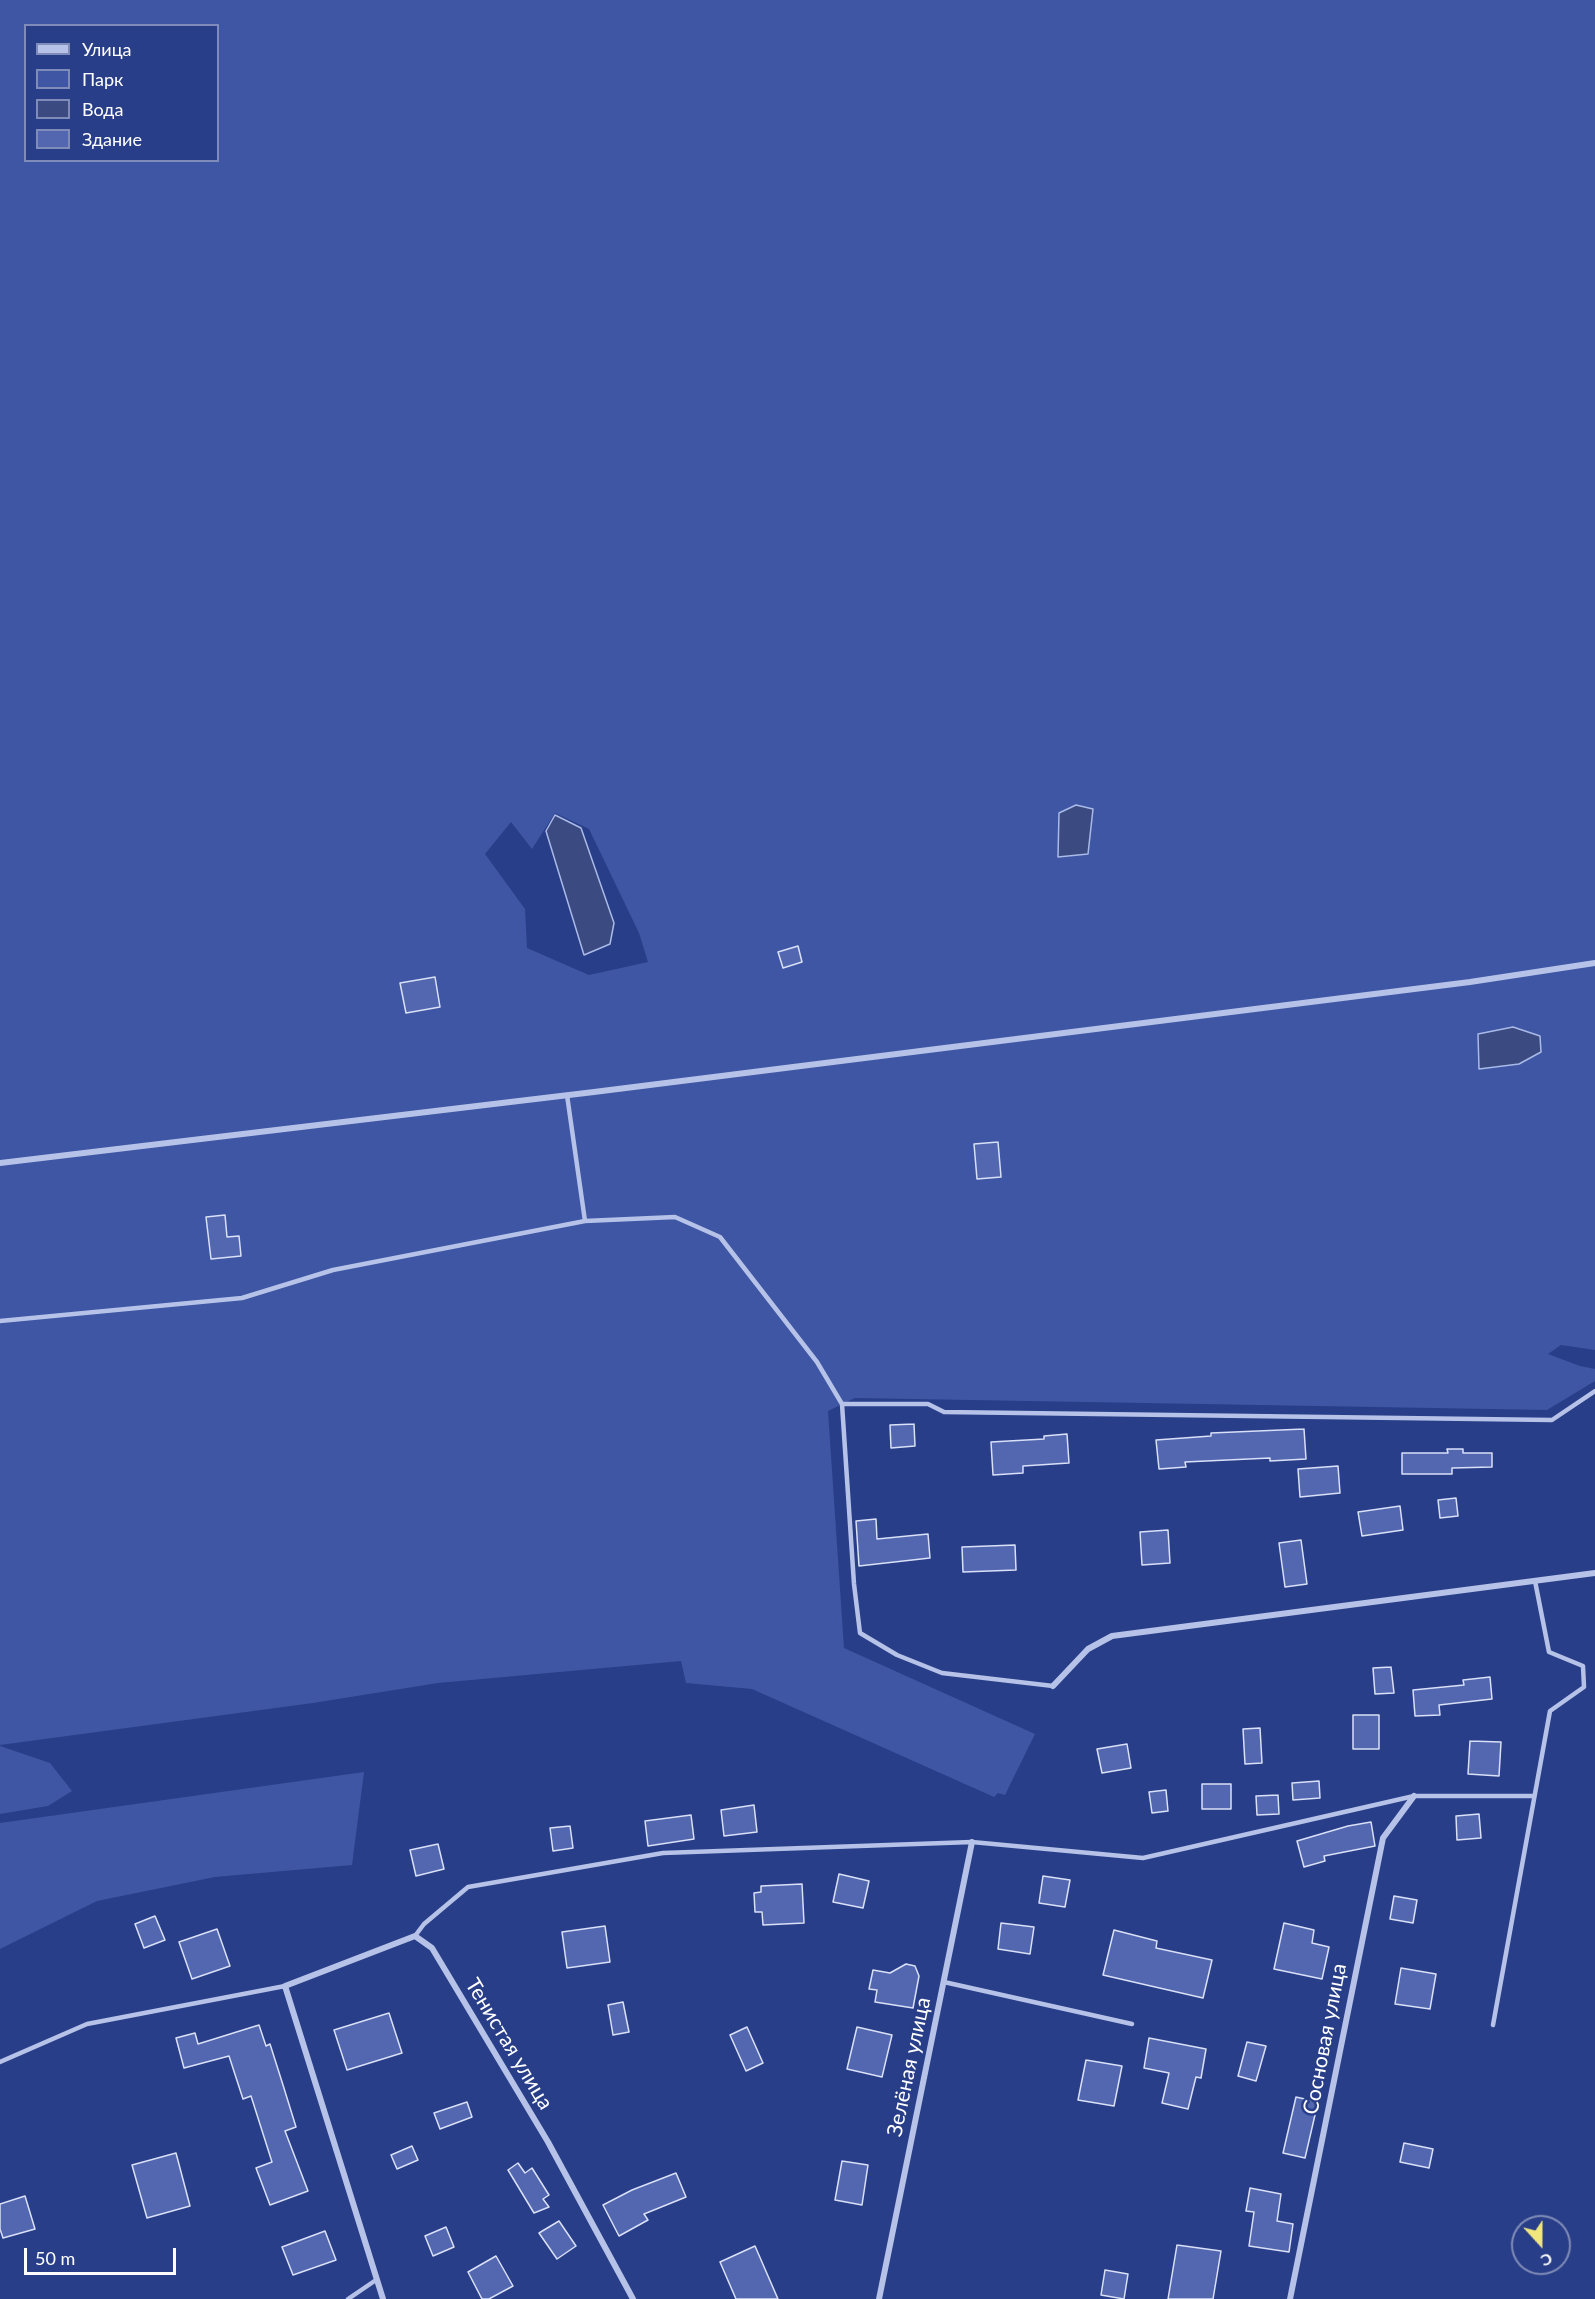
<!DOCTYPE html>
<html>
<head>
<meta charset="utf-8">
<style>
  body { margin:0 }
  #map { position:relative; width:1595px; height:2299px; overflow:hidden; background:#293e88; font-family:Lato,sans-serif }
  canvas { display:block }
  .legend { position:absolute; left:24px; top:24px; width:195px; height:138px; box-sizing:border-box; background:#293e88; border:2px solid #7f8bb8; margin:0; padding:8px 10px; list-style:none; font-size:18px; color:#fff }
  .legend li { display:flex; align-items:center; gap:12px; height:30px }
  .legend b { width:30px; border:2px solid #7f8bb8 }
  .north { position:absolute; left:1511px; top:2215px; width:60px; height:60px; box-sizing:border-box; background:#293e88; border:2px solid #7f8bb8; border-radius:50%; rotate:159deg; font-size:16px; font-weight:700; line-height:24px; text-align:center; color:#fff }
  .north::after { content:''; display:block; margin:auto; width:21px; height:27px; background:#efe77d; clip-path:polygon(50% 0,100% 100%,50% 72%,0 100%) }
  .scale { position:absolute; left:24px; top:2248px; width:152px; height:27px; box-sizing:border-box; border:3px solid #fff; border-top:0; padding-left:8px; font-size:18px; line-height:21px; white-space:nowrap; color:#fff; -webkit-text-stroke:4px #293e88; paint-order:stroke }
</style>
</head>
<body>
<div id="map">
<canvas width="1595" height="2299"></canvas>
<ul class="legend">
<li><b style="height:8px;background:#b6c2e8"></b>Улица</li>
<li><b style="height:16px;background:#3e56a4"></b>Парк</li>
<li><b style="height:16px;background:#3b4a80"></b>Вода</li>
<li><b style="height:16px;background:#5267af"></b>Здание</li>
</ul>
<div class="north">С</div>
<div class="scale">50 m</div>
</div>
<script>
const c = document.querySelector('canvas').getContext('2d');
c.lineJoin = 'round';
function paint(path, color) { c.fillStyle = color; c.fill(path, 'evenodd'); }
const poly = rows => new Path2D(rows.map(r => 'M' + r).join(''));
function trace(path, color, width, dash) { c.strokeStyle = color; c.lineWidth = width; c.lineCap = dash ? 'butt' : 'round'; c.setLineDash(dash || []); c.stroke(path); }
function label(font, color, halo, rows, align = 'center') {
  c.font = font + ' Lato,sans-serif'; c.lineWidth = 5; c.setLineDash([]); c.textBaseline = 'middle'; c.strokeStyle = halo; c.fillStyle = color; for (const [text, x, y, turn = 0] of rows) {
    c.save(); c.translate(x, y); c.rotate((+turn || 0) * Math.PI / 180); c.textAlign = isNaN(turn) ? turn : align; if (halo) c.strokeText(text, 0, 0); c.fillText(text, 0, 0); c.restore();
  }
}
const green = poly([
  [0,0,1595,0,1595,1350,1561,1345,1548,1354,1580,1366,1595,1369,1595,1381,1547,1410,855,1398,828,1411,844,1648,1035,1734,1005,1795,998,1793,994,1797,752,1689,686,1683,681,1661,438,1683,313,1703,0,1745],
  [26,26,218,26,218,160,26,160],
  [555,813,589,829,639,933,648,962,589,975,527,948,525,909,485,854,511,822,532,849],
  [0,1746,50,1763,72,1791,48,1806,0,1814],
  [364,1772,352,1865,215,1877,97,1901,0,1949,0,1823]
]);
const water = poly([
  [1076,805,1093,809,1088,854,1058,857,1059,813,1076,805],
  [555,815,581,828,614,923,610,944,584,955,546,831,555,815],
  [1513,1027,1540,1036,1541,1052,1519,1064,1479,1069,1478,1034,1513,1027]
]);
const building = poly([
  [798,946,802,962,783,968,778,952,798,946],
  [435,977,440,1007,406,1013,400,983,435,977],
  [998,1142,1001,1177,977,1179,974,1144,998,1142],
  [225,1215,227,1237,239,1236,241,1256,211,1259,206,1217,225,1215],
  [914,1424,915,1446,891,1448,890,1425,914,1424],
  [1304,1429,1306,1459,1270,1461,1270,1458,1185,1462,1186,1467,1159,1469,1156,1440,1211,1436,1211,1433,1304,1429],
  [1067,1434,1069,1463,1023,1466,1023,1473,993,1475,991,1442,1044,1439,1044,1436,1067,1434],
  [1447,1449,1463,1449,1463,1453,1492,1453,1492,1467,1452,1468,1452,1474,1402,1474,1402,1453,1448,1453,1447,1449],
  [1338,1466,1340,1493,1300,1497,1298,1469,1338,1466],
  [1456,1498,1458,1516,1440,1518,1438,1500,1456,1498],
  [1400,1506,1403,1530,1362,1536,1358,1512,1400,1506],
  [876,1519,877,1539,928,1534,930,1558,859,1566,856,1521,876,1519],
  [1168,1530,1170,1563,1142,1565,1140,1532,1168,1530],
  [1301,1540,1307,1584,1285,1587,1279,1543,1301,1540],
  [1015,1545,1016,1570,963,1572,962,1547,1015,1545],
  [1391,1667,1394,1693,1375,1694,1373,1668,1391,1667],
  [1490,1677,1492,1699,1439,1705,1440,1715,1415,1716,1413,1690,1464,1685,1463,1680,1490,1677],
  [1353,1715,1379,1715,1379,1749,1353,1749,1353,1715],
  [1260,1728,1262,1763,1245,1764,1243,1729,1260,1728],
  [1470,1741,1501,1742,1499,1776,1468,1774,1470,1741],
  [1127,1744,1131,1768,1102,1773,1097,1749,1127,1744],
  [1319,1781,1320,1798,1293,1800,1292,1783,1319,1781],
  [1202,1784,1231,1784,1231,1809,1202,1809,1202,1784],
  [1166,1790,1168,1811,1152,1813,1149,1792,1166,1790],
  [1278,1795,1279,1814,1257,1815,1256,1796,1278,1795],
  [754,1805,757,1832,724,1836,721,1810,754,1805],
  [1479,1814,1481,1838,1457,1840,1456,1816,1479,1814],
  [691,1815,694,1839,648,1846,645,1821,691,1815],
  [1371,1822,1375,1846,1324,1856,1325,1861,1304,1867,1297,1841,1348,1826,1371,1822],
  [570,1826,573,1848,553,1851,550,1828,570,1826],
  [438,1844,444,1869,416,1876,410,1850,438,1844],
  [839,1874,869,1881,863,1908,833,1902,839,1874],
  [1043,1876,1070,1880,1065,1907,1039,1903,1043,1876],
  [802,1884,804,1923,763,1925,762,1912,755,1912,754,1893,761,1892,761,1886,802,1884],
  [1394,1896,1417,1900,1413,1923,1390,1919,1394,1896],
  [155,1916,165,1940,144,1948,135,1924,155,1916],
  [1001,1923,1034,1927,1030,1954,998,1949,1001,1923],
  [1284,1923,1314,1930,1312,1943,1329,1947,1322,1979,1274,1969,1284,1923],
  [605,1926,610,1962,567,1968,562,1932,605,1926],
  [217,1929,230,1966,192,1979,179,1942,217,1929],
  [1114,1930,1157,1941,1156,1948,1212,1960,1203,1998,1103,1975,1114,1930],
  [906,1964,915,1966,919,1976,913,2008,875,2002,877,1990,869,1989,873,1970,890,1973,906,1964],
  [1401,1968,1436,1974,1430,2009,1395,2004,1401,1968],
  [623,2002,629,2032,613,2035,608,2005,623,2002],
  [389,2013,402,2053,347,2070,334,2030,389,2013],
  [259,2025,266,2046,270,2044,283,2085,296,2127,285,2131,308,2191,270,2205,256,2168,272,2162,251,2096,243,2099,229,2056,184,2068,176,2038,195,2033,198,2044,259,2025],
  [747,2027,763,2063,746,2071,730,2035,747,2027],
  [857,2027,892,2035,882,2077,847,2069,857,2027],
  [1149,2038,1206,2049,1201,2078,1196,2077,1188,2109,1162,2103,1169,2073,1144,2068,1149,2038],
  [1247,2042,1266,2046,1256,2081,1238,2076,1247,2042],
  [1086,2060,1122,2066,1114,2106,1078,2100,1086,2060],
  [1296,2097,1318,2102,1305,2158,1283,2153,1296,2097],
  [467,2102,472,2117,440,2129,434,2113,467,2102],
  [1404,2143,1433,2149,1429,2168,1400,2162,1404,2143],
  [412,2146,418,2160,397,2169,391,2155,412,2146],
  [176,2153,190,2206,147,2218,132,2165,176,2153],
  [842,2161,868,2165,862,2205,835,2200,842,2161],
  [518,2163,525,2173,532,2168,549,2195,543,2199,549,2207,534,2213,508,2170,518,2163],
  [676,2173,686,2197,644,2214,648,2220,619,2236,603,2205,632,2190,676,2173],
  [1250,2188,1281,2194,1277,2221,1293,2224,1289,2252,1249,2246,1254,2212,1246,2211,1250,2188],
  [25,2196,35,2229,3,2238,0,2229,0,2204,25,2196],
  [559,2221,576,2246,557,2259,539,2233,559,2221],
  [446,2227,454,2247,433,2256,425,2236,446,2227],
  [325,2231,336,2260,293,2275,282,2247,325,2231],
  [1177,2245,1221,2251,1213,2299,1168,2299,1177,2245],
  [755,2246,778,2299,736,2299,720,2262,755,2246],
  [496,2256,513,2286,489,2299,482,2299,468,2272,496,2256],
  [1105,2270,1128,2274,1124,2299,1101,2295,1105,2270]
]);
const service = poly([
  [567,1095,585,1221,675,1217,720,1237,817,1362,842,1404,854,1584,860,1633,897,1655,942,1673,1053,1686],
  [0,1321,242,1298,333,1270,585,1221],
  [842,1404,928,1404,944,1412,1552,1420,1595,1391],
  [415,1936,424,1924,468,1887,663,1853,972,1842,1143,1858,1414,1796,1534,1796],
  [944,1982,1132,2024],
  [1493,2025,1550,1711,1584,1687,1583,1666,1549,1652,1535,1581],
  [0,2062,87,2024,285,1986],
  [348,2299,376,2280]
]);
const minor = poly([
  [0,1163,594,1092,1470,982,1595,963],
  [1053,1686,1088,1649,1112,1636,1595,1573],
  [383,2299,285,1986,415,1936,432,1948,548,2142,633,2299],
  [879,2299,972,1842],
  [1290,2299,1383,1838,1414,1796]
]);
const streetNames = [
  ["Сосновая улица",1325,2039,-79],
  ["Тенистая улица",509,2044,59],
  ["Зелёная улица",909,2067,-78]
];
paint(green, '#3e56a4');
paint(water, '#3b4a80');
trace(water, '#aabae8', 1.5);
paint(building, '#5267af');
trace(building, '#d9e0f7', 1.5);
trace(service, '#b6c2e8', 4.5);
trace(minor, '#b6c2e8', 6);
label('21px', '#fff', '#293e88', streetNames);
</script>
</body>
</html>
